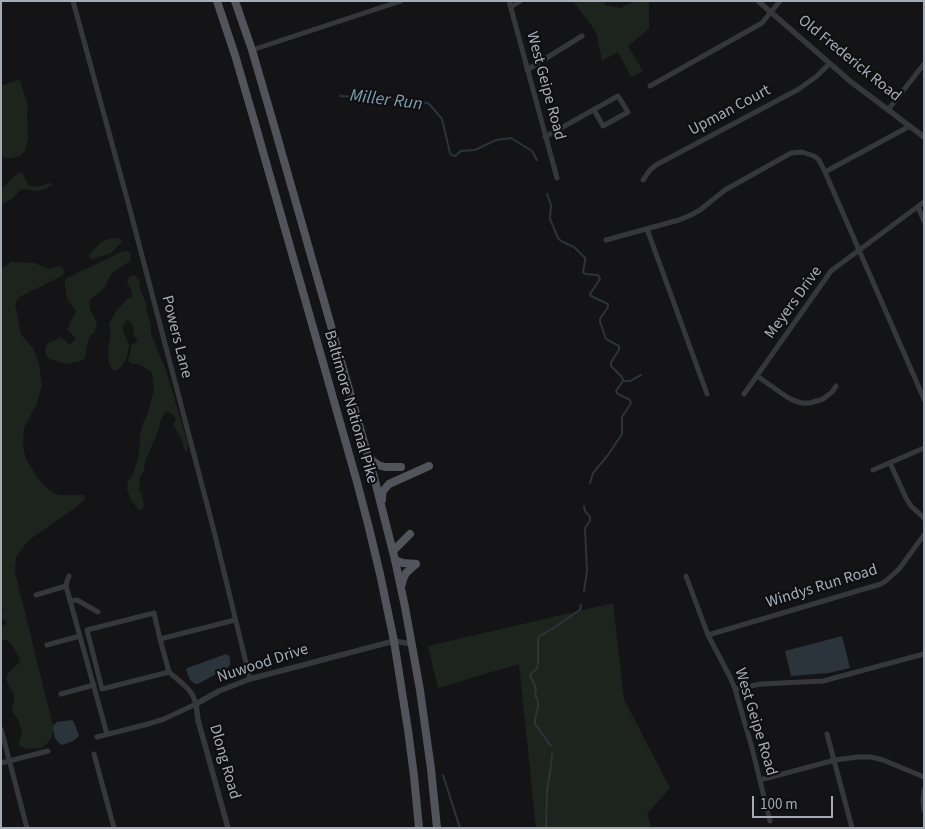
<!DOCTYPE html>
<html>
<head>
<meta charset="utf-8">
<style>
  body { margin:0 }
  #map { position:relative; width:925px; height:829px; overflow:hidden; background:#141416; font-family:"Source Sans 3",sans-serif }
  canvas { display:block }
  .frame { position:absolute; inset:0; border:2px solid #a6acb6; pointer-events:none }
  .scale { position:absolute; left:752px; top:796px; width:81px; height:22px; box-sizing:border-box; border:2px solid #a6acb6; border-top:0; padding-left:6px; font-size:15px; line-height:18px; white-space:nowrap; color:#a6acb6; -webkit-text-stroke:4px #0f0f11; paint-order:stroke }
</style>
</head>
<body>
<div id="map">
<canvas width="925" height="829"></canvas>
<div class="frame"></div>
<div class="scale">100 m</div>
</div>
<script>
const c = document.querySelector('canvas').getContext('2d');
c.lineJoin = 'round';
function paint(path, color) { c.fillStyle = color; c.fill(path, 'evenodd'); }
const poly = rows => new Path2D(rows.map(r => 'M' + r).join(''));
function trace(path, color, width, dash) { c.strokeStyle = color; c.lineWidth = width; c.lineCap = dash ? 'butt' : 'round'; c.setLineDash(dash || []); c.stroke(path); }
function label(font, color, halo, rows, align = 'center') {
  c.font = font + ' "Source Sans 3",sans-serif'; c.lineWidth = 4.5; c.setLineDash([]); c.textBaseline = 'middle'; c.strokeStyle = halo; c.fillStyle = color; for (const [text, x, y, turn = 0] of rows) {
    c.save(); c.translate(x, y); c.rotate((+turn || 0) * Math.PI / 180); c.textAlign = isNaN(turn) ? turn : align; if (halo) c.strokeText(text, 0, 0); c.fillText(text, 0, 0); c.restore();
  }
}
const green = poly([
  [573,1,604,1,605,5,620,8,635,1,649,1,649,29,628,46,643,71,631,77,618,52,602,61,596,32],
  [17,80,20,81,28,106,27,111,28,139,25,151,20,156,12,158,5,158,1,156,1,86],
  [18,173,22,173,24,176,29,186,35,187,51,183,53,184,44,190,35,191,26,189,20,190,13,198,1,205,1,188,4,187,14,176],
  [111,238,121,239,122,242,111,253,93,259,90,258,89,255,100,243],
  [127,251,131,254,130,261,112,273,104,288,89,301,90,310,96,321,97,325,94,333,91,335,88,341,85,358,80,361,66,364,49,359,45,352,46,346,50,341,56,340,61,337,70,345,76,338,67,330,76,311,69,302,67,297,65,285,65,279,121,252],
  [11,262,35,263,43,267,50,269,58,266,63,268,65,272,62,276,19,297,15,304,21,334,33,348,39,363,42,385,37,403,24,428,23,447,26,459,39,480,49,490,58,495,83,495,85,499,75,508,29,540,16,557,15,572,54,730,51,739,42,748,28,749,19,746,19,742,22,733,18,719,13,713,12,709,14,701,14,695,6,679,8,673,20,662,18,655,11,644,7,640,1,640,1,627,7,623,6,621,3,620,2,617,3,609,1,601,1,269],
  [135,275,139,281,140,289,146,303,147,312,151,324,151,334,156,345,159,355,165,367,188,444,187,453,184,449,182,440,173,424,176,420,174,415,166,411,161,420,158,431,145,462,144,471,140,477,139,490,142,495,144,506,142,510,138,510,130,498,127,489,128,481,132,476,138,459,140,446,140,434,143,423,147,416,154,390,152,373,139,364,132,364,128,361,132,344,138,342,133,333,133,326,128,320,125,322,123,326,123,331,129,345,127,357,122,366,117,370,113,370,109,364,108,356,109,343,111,332,109,324,116,311,127,299,132,297,132,291,128,284,127,280,130,276],
  [613,603,624,699,670,788,647,814,652,828,536,828,519,664,438,688,428,646]
]);
const water = poly([
  [842,636,850,668,829,673,791,676,785,651],
  [226,654,229,656,230,659,230,665,227,668,198,684,195,684,190,680,186,670,187,668],
  [72,720,74,722,79,736,73,741,62,745,59,743,55,738,53,728,53,726,57,722]
]);
const stream = poly([
  [340,96,390,99,428,103,431,106,442,119,450,153,452,155,455,156,461,151,475,150,496,140,511,138,532,151,537,160],
  [547,194,551,205,550,219,558,238,561,241,574,247,585,258,585,261,583,272,585,274,598,275,600,279,590,294,591,296,608,304,608,307,600,319,600,322,606,339,619,346,619,350,611,362,611,366,622,377,623,381,616,391,618,394,630,400,631,403,622,417,622,434,608,455,593,473,590,483],
  [623,381,630,381,641,375],
  [584,591,587,571,585,528,590,521,590,517,585,511,584,506],
  [551,746,535,724,535,718,538,708,538,701,535,695,536,689,530,675,537,668,538,664,538,639,540,636,555,627,577,612,580,610,581,605],
  [443,775,460,828],
  [546,828,547,790,551,766,552,754]
]);
const minor = poly([
  [73,1,129,206,214,531,250,679],
  [509,1,557,178],
  [511,7,520,1],
  [252,50,401,1],
  [527,70,582,36],
  [650,86,762,23,780,1],
  [888,110,924,64],
  [910,126,825,172,924,399],
  [545,137,618,96,628,112,603,126,594,110],
  [643,180,650,170,656,165,799,89,817,76,829,64],
  [918,207,924,221],
  [647,229,707,394],
  [606,240,679,220,691,215,700,210,725,190,791,153,802,152,814,156,819,160,825,172],
  [757,376,787,397,795,401,802,403,810,403,823,399,832,392,836,386],
  [744,394,831,271,924,202],
  [890,463,906,498,911,506,924,518],
  [873,470,924,448],
  [69,576,67,581,66,586,107,734],
  [686,576,708,635,730,677,735,689,752,748,770,821],
  [36,595,66,586],
  [70,601,77,600,98,612],
  [708,635,881,584,887,580,899,569,924,535],
  [160,639,154,613,87,630,102,689,169,672,160,639,235,620],
  [47,645,80,636],
  [735,689,761,684,823,681,924,654],
  [61,694,94,685],
  [1,729,27,828],
  [827,734,852,828],
  [97,737,148,724,164,719,196,704,193,696,189,690,183,684,169,672],
  [94,754,114,828],
  [1,763,48,751],
  [760,780,835,760,858,757,871,757,883,760,924,777],
  [924,790,923,801,924,810]
]);
const tertiary = poly([
  [758,1,850,81,924,137],
  [228,828,198,720,196,704,219,691,250,679,394,641,412,644]
]);
const primary = poly([
  [217,1,235,55,256,127,357,482,369,528,380,574,394,641,408,730,414,776,419,828],
  [235,1,252,50,273,122,374,477,395,560,405,607,420,690,431,769,437,828],
  [369,458,378,465,385,467,401,467],
  [382,500,382,495,383,491,389,484,429,466],
  [393,551,410,534],
  [395,560,403,563,416,564],
  [402,584,403,579,406,573,416,564]
]);
const streetNames = [
  ["Old Frederick Road",849,59,39],
  ["West Geipe Road",545,86,75],
  ["Upman Court",730,111,-28],
  ["Meyers Drive",794,303,-54],
  ["Powers Lane",176,337,76],
  ["Baltimore National Pike",350,407,74],
  ["Windys Run Road",822,587,-17],
  ["Nuwood Drive",263,664,-18],
  ["West Geipe Road",755,722,73],
  ["Dlong Road",224,762,74]
];
const waterNames = [
  ["Miller Run",386,101,7]
];
paint(green, '#1c241d');
paint(water, '#2b343a');
trace(stream, '#2b343a', 2);
trace(minor, '#35373b', 5);
trace(tertiary, '#35373b', 5.5);
trace(primary, '#51545a', 8);
label('16px', '#a6acb6', '#0f0f11', streetNames);
label('italic 18px', '#7d9db1', '#0f0f11', waterNames);
</script>
</body>
</html>
